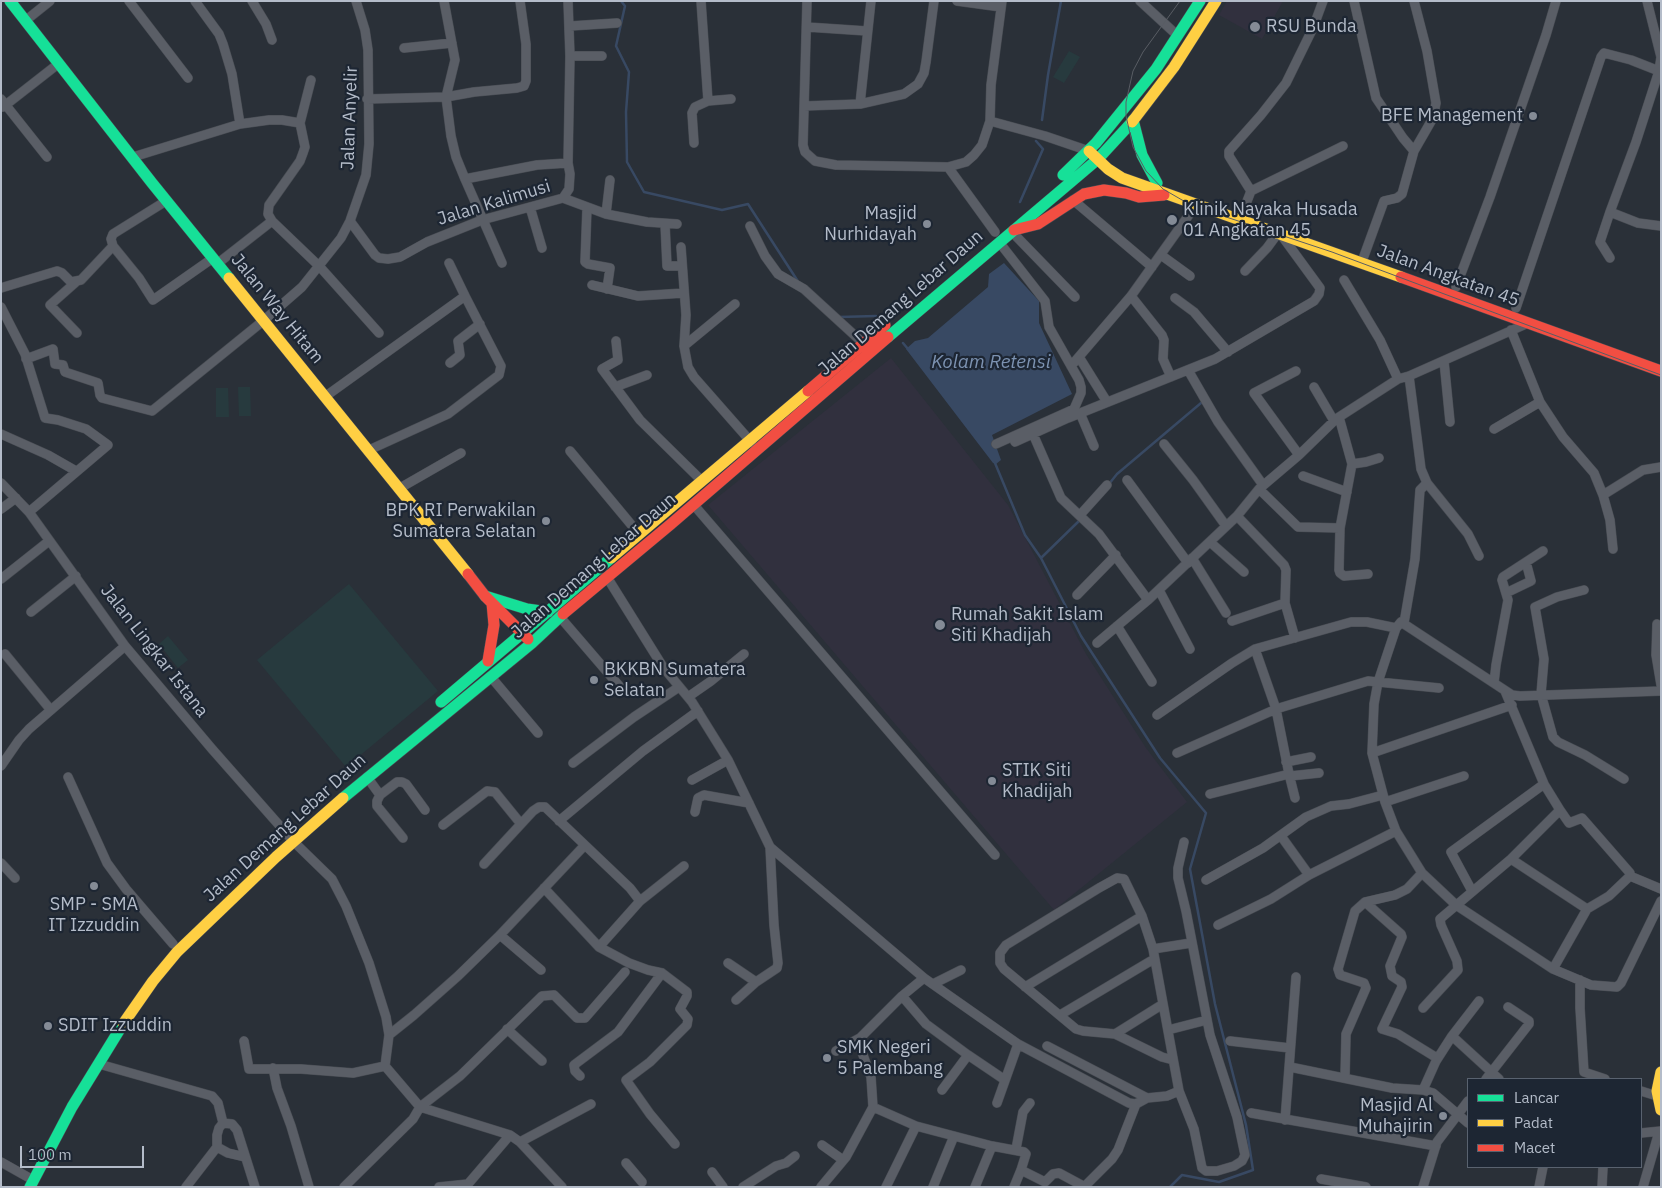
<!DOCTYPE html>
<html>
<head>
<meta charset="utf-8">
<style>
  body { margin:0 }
  #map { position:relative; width:1662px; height:1188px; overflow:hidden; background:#2a3038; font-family:"IBM Plex Sans",sans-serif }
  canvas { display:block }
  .frame { position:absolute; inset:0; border:2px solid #b4bcc9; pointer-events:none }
  .legend { position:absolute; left:1467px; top:1078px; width:175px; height:90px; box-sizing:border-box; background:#1d2633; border:1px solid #59626f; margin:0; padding:6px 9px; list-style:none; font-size:15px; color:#b4bcc9 }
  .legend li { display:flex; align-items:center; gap:10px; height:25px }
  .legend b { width:25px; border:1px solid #59626f }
  .scale { position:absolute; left:20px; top:1146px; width:124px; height:22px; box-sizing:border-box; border:2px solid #b4bcc9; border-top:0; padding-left:6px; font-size:15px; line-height:18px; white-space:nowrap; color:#b4bcc9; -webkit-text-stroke:4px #1d2633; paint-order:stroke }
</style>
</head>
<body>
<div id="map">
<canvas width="1662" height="1188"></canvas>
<div class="frame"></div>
<ul class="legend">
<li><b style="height:6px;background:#16e098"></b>Lancar</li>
<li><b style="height:6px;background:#ffcf43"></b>Padat</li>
<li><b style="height:6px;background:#f24e42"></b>Macet</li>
</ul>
<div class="scale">100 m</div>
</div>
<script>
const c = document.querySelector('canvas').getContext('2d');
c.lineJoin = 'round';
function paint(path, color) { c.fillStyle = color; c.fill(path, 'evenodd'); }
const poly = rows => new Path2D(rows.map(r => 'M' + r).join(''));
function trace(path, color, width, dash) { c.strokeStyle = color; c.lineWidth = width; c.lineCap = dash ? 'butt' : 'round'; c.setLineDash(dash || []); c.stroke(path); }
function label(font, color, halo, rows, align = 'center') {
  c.font = font + ' "IBM Plex Sans",sans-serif'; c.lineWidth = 4.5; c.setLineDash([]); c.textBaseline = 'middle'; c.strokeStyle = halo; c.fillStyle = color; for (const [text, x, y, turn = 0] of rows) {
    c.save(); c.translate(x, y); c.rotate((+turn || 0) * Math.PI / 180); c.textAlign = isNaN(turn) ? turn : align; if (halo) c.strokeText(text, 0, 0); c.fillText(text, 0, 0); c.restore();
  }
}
const medical = poly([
  [1227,1,1283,1,1262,39,1219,15],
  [891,358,1008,505,1086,654,1146,748,1187,802,1054,910,708,505]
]);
const green = poly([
  [1069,51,1080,57,1064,83,1053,77],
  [238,387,250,387,251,416,239,416],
  [216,388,228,388,229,417,216,417],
  [349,584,438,691,346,767,257,660],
  [168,636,188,660,178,668,159,644]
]);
const water = poly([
  [1004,263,1039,301,1039,323,1072,394,992,435,1001,460,996,464,993,463,906,349,915,341,928,338,988,287,989,274]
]);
const stream = poly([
  [621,1,625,6,616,46,629,72,626,112,627,162,644,192,722,210,748,204,799,283],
  [1042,120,1048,75,1061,1],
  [1020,202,1043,149,1036,141],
  [839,317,876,316],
  [903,343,908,349],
  [995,463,1025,535,1041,558,1081,636,1160,758,1206,813,1190,869,1215,1004,1246,1125,1253,1170,1219,1182,1182,1175,1170,1187],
  [1109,484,1117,474,1201,403],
  [1041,558,1080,520]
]);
const street = poly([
  [129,1,188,78],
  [195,1,219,34,223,44,232,74,240,124],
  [252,1,266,24,272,40],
  [444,1,455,60,446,97,451,136,456,157,465,179,502,263],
  [701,1,708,101],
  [807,1,803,145,805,152,815,161,836,165,948,167,966,162,974,155,982,145,990,121,991,85,1002,1],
  [957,1,1001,7],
  [1140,1,1178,36],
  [1354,1,1376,98,1403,138,1414,151,1402,194,1397,198,1384,201,1364,256],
  [1647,1,1661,57,1659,71],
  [25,21,50,1],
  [570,26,617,23],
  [807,27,867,31],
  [404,48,452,43],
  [570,56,602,56],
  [1,99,47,157],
  [367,99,446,97,474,92,517,88,524,86,526,81,526,44,520,1],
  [860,104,871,1],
  [804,106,860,104,904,94,918,84,924,73,926,62,934,1],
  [3,107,58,64],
  [990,121,1045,136,1089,151],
  [300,123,311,80],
  [694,143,692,113,695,107,708,101,731,99],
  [1414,151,1433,118,1436,103,1427,51,1414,1],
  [133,157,240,124,269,120,282,120,300,123,305,147,303,153,300,161,269,205,268,214,272,221,320,267,379,333],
  [948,167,995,232],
  [465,179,537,165,568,163],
  [1251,191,1343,146],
  [563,198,606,214,647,222,677,224],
  [1073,200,1152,267],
  [530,207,542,248],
  [587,208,585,262,588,264,610,268,607,289],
  [1610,212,1600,242,1610,258],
  [606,214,610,180],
  [1242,214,1251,191,1229,156,1229,151,1261,115,1286,83,1313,28,1323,1],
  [350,221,375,255,379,258,388,259,400,257,427,242,482,220,563,198,569,189,570,174,568,163,570,56,568,1],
  [665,224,667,266,681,266],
  [750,226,765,256,778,274,804,289,863,343],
  [1012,232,1075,297],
  [113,246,139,278,153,300,213,258],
  [681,247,686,315,684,346,688,367,694,377,752,443],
  [1161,255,1190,276],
  [449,263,465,296],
  [217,264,272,221],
  [1245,271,1267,248,1278,233],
  [1344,280,1380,340,1398,379],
  [76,282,50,305,77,333],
  [592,285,638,296,684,293],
  [1456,287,1490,197,1546,35,1556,1],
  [1,288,57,271,62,273,71,282,81,280,113,246,111,239,113,234,166,201],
  [1131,296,1162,335,1164,340,1163,359,1171,377],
  [1175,298,1194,312,1228,352],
  [1,307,25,354,45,418,58,420,86,429,108,445,29,512],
  [1516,308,1601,57,1604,53,1631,60,1659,71,1636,142,1610,212,1638,223,1661,226],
  [1511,330,1540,402,1563,437,1594,473,1603,495,1610,520,1613,549],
  [616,341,618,360,602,369,640,420,702,481],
  [684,346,735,304],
  [1079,357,1107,402],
  [26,359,53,349,55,364,63,365,65,372,98,383,100,395,102,398,152,411,263,321,302,287,341,238,350,221,366,175,369,144,368,50,365,30,356,1],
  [1444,361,1450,422],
  [450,363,460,355,458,341,480,324],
  [1071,366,1131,296,1196,205],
  [1188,370,1218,422,1263,485],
  [1296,371,1254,393,1299,455],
  [1409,376,1421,469,1427,483,1468,534,1479,556],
  [615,387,647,375],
  [1314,387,1334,421],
  [326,396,465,296,501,366,499,375,448,414,369,450],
  [1080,413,1094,446],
  [1339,417,1352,464,1340,528,1339,570,1340,573,1344,576,1368,574],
  [1494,429,1540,402],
  [1,434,48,455,76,471],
  [1033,434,1061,498,1099,534,1148,600],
  [1015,442,1068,418,1215,359,1314,301,1319,294,1320,288,1282,236],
  [996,444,1074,409,1081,393,1081,387,1079,380,1049,327,1045,301,999,242],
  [1164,444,1193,480,1226,526],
  [570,451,639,534],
  [1352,464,1366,462,1379,458],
  [1303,476,1347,492],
  [1127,480,1188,563],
  [1,483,29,512,125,646,212,749,294,842,332,879,346,906,369,963,386,1017,389,1035,385,1066,420,1107,510,1135,520,1142,562,1187],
  [400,488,461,453],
  [1259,489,1298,527,1340,528],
  [1603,495,1643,470,1661,467],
  [693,504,995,855],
  [1,509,16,498],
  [1080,515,1107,485],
  [1237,516,1284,565,1286,570,1285,603,1295,638],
  [1210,542,1244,572],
  [1192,558,1226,613],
  [605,574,663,667,692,702,728,760,770,847,924,978,1018,1044,1129,1103,1136,1104,1147,1098,1167,1096,1179,1091],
  [1,579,49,541],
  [1159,590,1190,649],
  [1584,590,1557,597,1535,607,1544,659,1541,694,1553,737,1558,742,1585,755,1624,779],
  [1506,593,1531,581,1526,562],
  [1077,595,1116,555],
  [31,612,76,576],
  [560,617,621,688],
  [1232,621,1285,603],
  [1404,623,1415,559,1420,490,1427,483],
  [1657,624,1656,655,1661,685],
  [1117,626,1152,682],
  [1097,643,1148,600,1237,516,1259,489,1299,455,1336,419,1398,379,1409,376,1526,324],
  [5,654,50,709],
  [491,677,538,733],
  [1494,683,1496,665,1508,600,1502,580,1503,577,1543,551],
  [1661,691,1520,696,1512,695,1401,622,1396,628,1378,682,1374,704,1372,753,1385,802,1396,831,1422,873,1456,905,1553,969,1591,985,1617,987,1621,983,1661,901],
  [688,697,711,681,744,654],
  [1157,715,1232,663,1255,649,1351,622,1367,622,1396,628],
  [1177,753,1276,709,1368,681,1439,688],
  [1372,753,1512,705],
  [1286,762,1311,757],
  [573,763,634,717,679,687],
  [1,766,19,740,29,729,125,646],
  [1289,774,1295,798],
  [1290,776,1319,773],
  [68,777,107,863,126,889,173,944],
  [367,777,380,795,377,801,377,806,403,838],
  [692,780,728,760],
  [1210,794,1289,774,1276,709,1255,649],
  [380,795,397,782,402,782,406,784,425,810],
  [1385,802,1464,776],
  [695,812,698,798,704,795,749,803],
  [559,821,643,751,698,711],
  [443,825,487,791,495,792,521,824],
  [1281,836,1309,875],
  [1511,859,1587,909],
  [1,863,15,878],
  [484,864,533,811,539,807,545,807,630,888,640,901,599,947],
  [1630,876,1661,889],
  [1206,880,1263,848,1306,817,1331,806,1349,804,1383,795],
  [544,888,599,947,629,963,648,970,662,973,687,992,687,996,680,1009,688,1019,687,1025,650,1062,626,1080,650,1114,675,1144],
  [1472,891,1451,852,1544,784],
  [640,901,684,866],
  [1365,902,1401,934,1402,937,1390,966,1392,976,1401,982,1402,987,1382,1029,1398,1034,1437,1058],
  [1218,925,1271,899,1309,875,1396,831],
  [500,935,541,970],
  [1153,949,1191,943],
  [728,963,756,982],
  [1553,969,1587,909,1609,896,1630,876,1630,873,1582,818,1569,823,1560,810],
  [1580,980,1580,1008,1584,1072,1605,1079],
  [933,984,961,970],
  [1025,987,1142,916],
  [902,996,926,1024,968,1055,1005,1080],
  [736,1000,756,982,777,968,778,963,774,925,770,847],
  [1423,1008,1458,970,1457,961,1441,925,1440,919,1511,859,1560,810,1544,784,1505,691],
  [1060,1015,1154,959],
  [507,1029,542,1061],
  [1168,1030,1207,1020],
  [1115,1034,1163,1004],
  [389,1035,414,1015,458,976,500,935,584,846],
  [1452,1036,1479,1001],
  [244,1041,249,1069,301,1069,353,1073,385,1066],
  [1230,1041,1290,1048],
  [1047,1046,1147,1098],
  [836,1051,860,1038],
  [1173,1060,1162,1057,1115,1034,1083,1031,1076,1029,1004,969,1000,963,1000,953,1006,945,1099,888,1117,878,1124,879,1142,916,1153,949,1179,1091,1194,1129,1202,1168,1206,1171,1217,1171,1234,1166,1242,1161,1245,1155,1237,1117,1210,1035,1186,911,1178,878,1178,868,1184,842],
  [99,1064,212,1096,218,1103,223,1123,232,1124,237,1130,255,1187],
  [1290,1067,1392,1088,1423,1090,1433,1093,1468,1123],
  [273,1068,277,1088,291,1126,309,1187],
  [580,1076,575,1071,574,1065,618,1032,662,973],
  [1345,1077,1346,1034,1366,988,1364,983,1340,975,1338,969,1355,911,1365,902,1395,895,1407,889,1422,873],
  [1486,1079,1529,1024,1529,1021,1508,1007],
  [942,1090,968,1055],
  [1423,1090,1436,1061,1452,1036,1499,1079],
  [1641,1091,1657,1096],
  [997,1103,1018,1044],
  [873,1107,916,1126,992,1146,1024,1152,1026,1154,1021,1170,1014,1187],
  [1251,1113,1436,1146],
  [1285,1120,1296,977],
  [1641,1133,1661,1131],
  [520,1142,591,1104],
  [822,1145,843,1160],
  [217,1147,228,1153,245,1157],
  [1016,1149,1023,1112,1030,1103],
  [1,1162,33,1180],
  [626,1163,642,1182],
  [1021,1170,1045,1182,1053,1174,1059,1173,1085,1187],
  [712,1172,723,1187],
  [1321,1179,1366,1187],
  [186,1187,217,1147,217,1135,219,1128,223,1123],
  [344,1187,413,1119,420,1107,460,1076,542,996,554,995,577,1018,585,1018,625,972],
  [439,1187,468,1184,510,1135],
  [743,1187,776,1166,786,1163,795,1156],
  [821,1187,846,1157,873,1107,871,1077,859,1044,860,1038,902,996,924,978],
  [886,1187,916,1126],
  [933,1187,954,1136],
  [975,1187,992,1146],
  [1084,1187,1112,1159,1118,1150,1136,1104],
  [1423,1187,1437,1142,1468,1101],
  [1539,1187,1543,1167],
  [1602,1187,1603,1167],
  [1643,1187,1659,1132]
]);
const fast = poly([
  [10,1,152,183,229,278],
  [1133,120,1142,155,1157,183],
  [1063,175,1096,143,1156,69,1200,1],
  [888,337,1098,159,1132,122],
  [485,596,527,609,548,612],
  [441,702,611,558],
  [343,798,532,643,563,614],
  [30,1187,72,1107,123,1024]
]);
const slow = poly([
  [1132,122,1174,67,1216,1],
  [1089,151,1108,169,1122,178,1401,277],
  [229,278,468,574],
  [611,558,808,391],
  [123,1024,153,981,177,952,276,857,343,798],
  [1661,1072,1657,1091,1661,1110]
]);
const jam = poly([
  [1014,230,1038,224,1084,194,1104,190,1126,193,1139,197,1164,195],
  [1401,277,1661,371],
  [808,391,885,325],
  [468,574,485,596,528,639],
  [563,614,671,524,888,337],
  [488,661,494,625,492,603]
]);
const tram = poly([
  [1180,1,1143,52,1133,71,1126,102,1126,116,1133,147,1146,171,1163,189,1189,204,1205,210,1332,252,1661,375]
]);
const markers = [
  [1255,27,6,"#848b96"],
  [1533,116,5,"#848b96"],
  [1172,220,6,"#848b96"],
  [927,224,5,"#848b96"],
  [546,521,5,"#848b96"],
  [940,625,6,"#848b96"],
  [594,680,5,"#848b96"],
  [992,781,5,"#848b96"],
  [94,886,5,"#848b96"],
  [48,1026,5,"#848b96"],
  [827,1058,5,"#848b96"],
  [1443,1116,5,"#848b96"]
];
const poiNames = [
  ["RSU Bunda",1266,27],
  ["BFE Management",1523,116,"right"],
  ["Klinik Nayaka Husada",1183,210],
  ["01 Angkatan 45",1183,231],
  ["Masjid",917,214,"right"],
  ["Nurhidayah",917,235,"right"],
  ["BPK RI Perwakilan",536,511,"right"],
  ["Sumatera Selatan",536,532,"right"],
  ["Rumah Sakit Islam",951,615],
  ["Siti Khadijah",951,636],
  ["BKKBN Sumatera",604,670],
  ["Selatan",604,691],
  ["STIK Siti",1002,771],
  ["Khadijah",1002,792],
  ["SMP - SMA",94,905,"center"],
  ["IT Izzuddin",94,926,"center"],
  ["SDIT Izzuddin",58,1026],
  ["SMK Negeri",837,1048],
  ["5 Palembang",837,1069],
  ["Masjid Al",1433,1106,"right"],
  ["Muhajirin",1433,1127,"right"]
];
const streetNames = [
  ["Jalan Anyelir",350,118,-88],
  ["Jalan Kalimusi",494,203,-17],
  ["Jalan Angkatan 45",1448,276,20],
  ["Jalan Demang Lebar Daun",901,303,-41],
  ["Jalan Way Hitam",277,309,51],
  ["Jalan Demang Lebar Daun",594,566,-41],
  ["Jalan Lingkar Istana",154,651,52],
  ["Jalan Demang Lebar Daun",285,828,-42]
];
const waterNames = [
  ["Kolam Retensi",991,363]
];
paint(medical, '#31303e');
paint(green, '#273a3e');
paint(water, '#384963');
trace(stream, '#384963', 2.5);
trace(street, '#484c53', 10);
trace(fast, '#484c53', 12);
trace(slow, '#484c53', 12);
trace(jam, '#484c53', 12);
trace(street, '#5a5e66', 9);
trace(fast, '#16e098', 11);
trace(slow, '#ffcf43', 11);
trace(jam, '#f24e42', 11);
trace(tram, '#595d64', 1);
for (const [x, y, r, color] of markers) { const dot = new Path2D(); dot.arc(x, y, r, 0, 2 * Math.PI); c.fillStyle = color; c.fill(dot); trace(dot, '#1d2633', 2); }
label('18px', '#b4bcc9', '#1d2633', poiNames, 'left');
label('18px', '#b4bcc9', '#1d2633', streetNames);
label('italic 19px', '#7c92b1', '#1d2633', waterNames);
</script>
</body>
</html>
